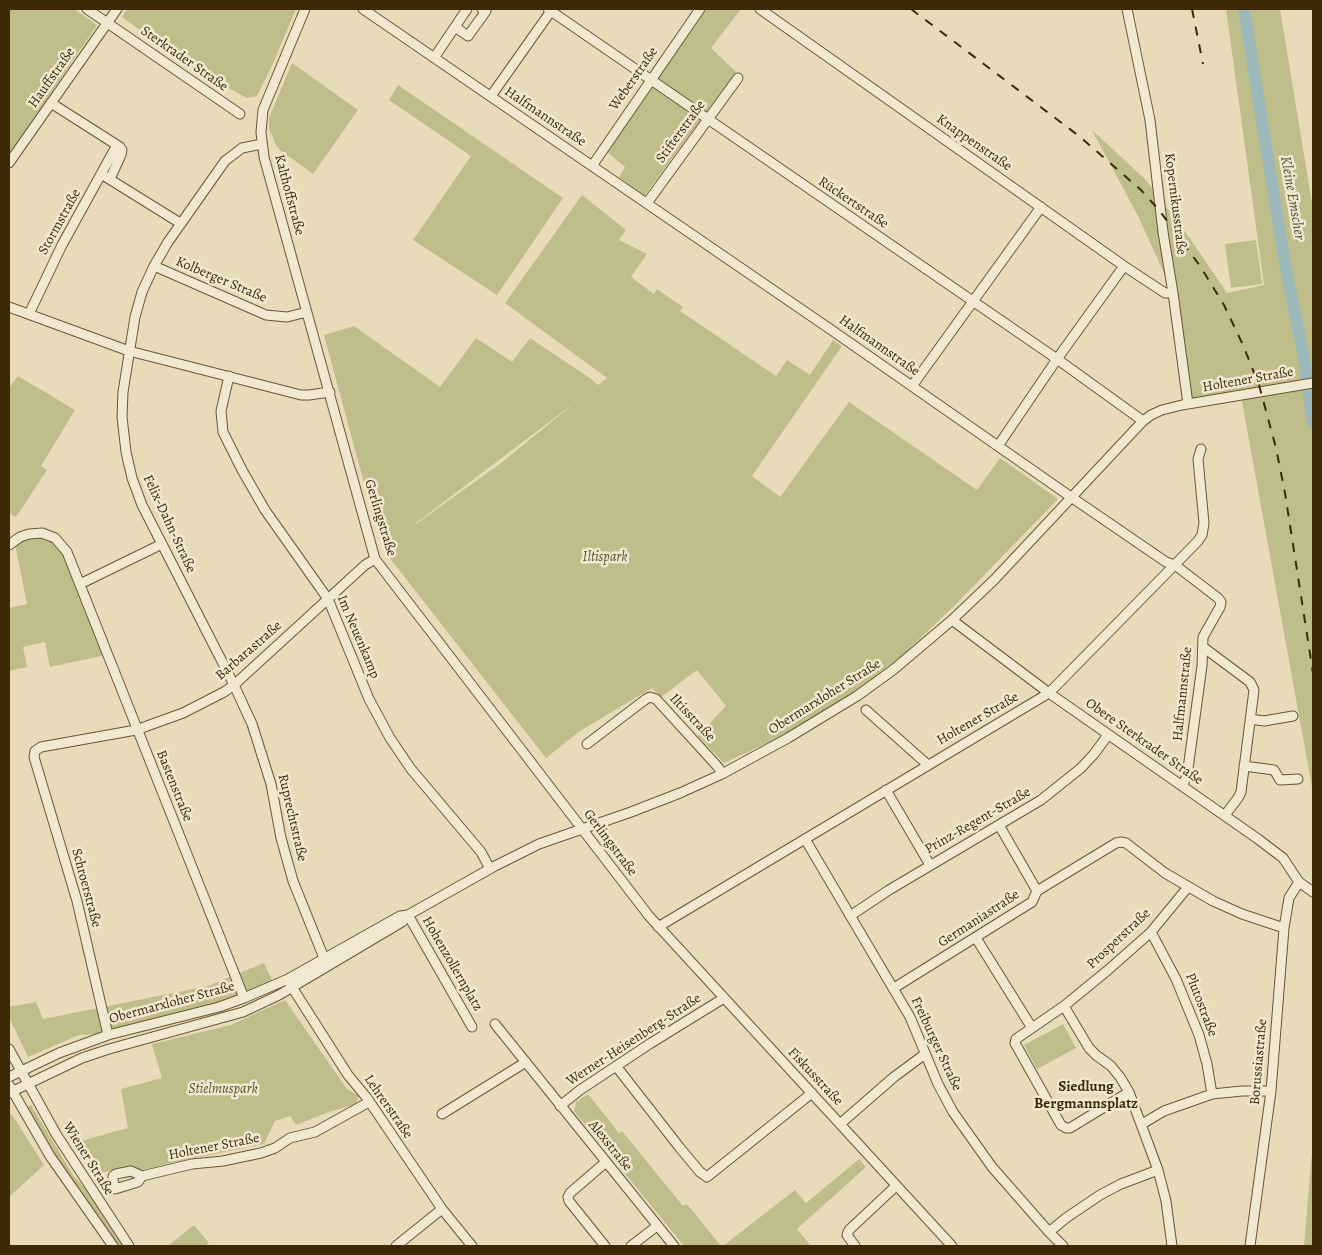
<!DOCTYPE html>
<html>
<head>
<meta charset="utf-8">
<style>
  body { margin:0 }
  #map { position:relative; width:1322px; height:1255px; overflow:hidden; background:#e9dbb9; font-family:Alegreya,serif }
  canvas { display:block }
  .frame { position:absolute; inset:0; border:10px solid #3e2907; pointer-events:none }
</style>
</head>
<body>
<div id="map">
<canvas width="1322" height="1255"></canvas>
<div class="frame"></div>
</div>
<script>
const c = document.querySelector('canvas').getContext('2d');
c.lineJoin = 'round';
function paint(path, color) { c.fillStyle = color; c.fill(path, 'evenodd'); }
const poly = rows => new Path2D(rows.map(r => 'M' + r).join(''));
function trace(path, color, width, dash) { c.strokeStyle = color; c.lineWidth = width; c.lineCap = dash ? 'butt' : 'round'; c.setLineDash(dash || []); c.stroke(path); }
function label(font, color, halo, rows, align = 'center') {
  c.font = font + ' Alegreya,serif'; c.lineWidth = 5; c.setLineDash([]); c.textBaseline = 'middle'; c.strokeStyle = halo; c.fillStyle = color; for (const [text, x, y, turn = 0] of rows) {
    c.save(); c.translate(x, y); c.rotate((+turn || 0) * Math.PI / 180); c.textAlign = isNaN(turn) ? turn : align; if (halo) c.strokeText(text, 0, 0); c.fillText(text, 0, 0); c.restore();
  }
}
const green = poly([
  [9,9,74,9,97,25,9,155],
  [127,9,296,9,271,68,257,96,247,98,197,71,122,17],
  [706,9,741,9,711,48,736,72,644,196,619,177,625,167,606,151],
  [1226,9,1280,9,1313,209,1313,793,1241,396,1188,404,1173,293,1138,216,1092,130,1146,180,1189,237,1227,293,1264,285],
  [292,63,358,110,313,174,280,150,276,145,269,128,269,118],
  [398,85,563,198,497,295,413,240,471,156,389,100],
  [582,195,626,230,619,240,647,254,631,277,654,294,657,289,683,307,680,311,776,376,787,360,810,375,833,340,842,346,752,476,780,497,849,402,977,490,1000,458,1058,499,957,603,905,653,857,691,785,735,724,763,698,736,726,706,697,670,661,697,652,688,580,731,546,758,385,552,384,547,393,540,383,535,374,520,324,335,354,326,440,387,476,338,512,362,530,338,590,378,598,385,607,378,505,303],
  [577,401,501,463,416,524,416,523],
  [1256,240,1262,284,1231,288,1225,244],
  [18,376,75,410,41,466,47,470,16,517,9,513,9,388],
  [36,536,48,538,58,544,68,563,106,655,50,667,45,642,23,647,27,667,9,671,9,608,27,604,15,544,21,540],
  [264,963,274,984,242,997,107,1034,79,1035,28,1057,9,1017,9,1007,36,1002,43,1019,208,986],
  [285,1000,347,1089,359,1096,356,1104,326,1113,296,1125,290,1116,275,1121,264,1144,175,1162,139,1171,131,1167,95,1174,77,1142,128,1128,121,1089,162,1078,152,1044,231,1025],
  [1063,1024,1076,1048,1037,1069,1024,1045],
  [588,1094,619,1133,622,1131,683,1206,687,1204,721,1246,684,1246,574,1111,576,1102],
  [31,1105,73,1175,88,1192,124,1246,117,1246,58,1160,26,1108],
  [9,1113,13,1116,44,1165,9,1197],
  [1313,1140,1313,1246,1304,1246],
  [859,1159,866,1167,797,1229,811,1246,723,1246,795,1190,806,1203],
  [194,1225,209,1243,205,1246,168,1246]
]);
const river = poly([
  [1244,9,1285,264,1304,358,1313,422]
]);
const minor = poly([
  [87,9,240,114],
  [305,9,263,110,261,132,264,157,375,559,649,916,952,1246],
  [363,9,830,329,1071,497,1166,562,1175,565,1218,598,1221,602,1220,607,1203,637,1202,666,1187,776,1182,786],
  [548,9,1057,359,1143,421],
  [760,9,1124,266,1165,293,1173,293],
  [1127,9,1150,120,1163,232,1173,293,1188,404],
  [455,27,468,36,486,11,482,9],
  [434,58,467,9],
  [491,96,551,11],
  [51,103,120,147,122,150,121,155,110,179],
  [262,144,242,148,225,161,168,242,154,266,142,292,135,317,123,392,122,417,126,452,132,478,142,505,234,685,252,724,271,784,281,838,293,881,324,958],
  [9,163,117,9],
  [592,166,700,9],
  [106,177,180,223],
  [647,203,738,78],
  [154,266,266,315,287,317,307,312],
  [9,307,129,351,301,395,309,395,330,392],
  [29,314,62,245,117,145],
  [229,376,221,411,223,432,242,470,265,510,328,599,369,699,390,738,411,769,481,852,490,869],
  [912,386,1041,207],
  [998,446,1057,359,1124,266],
  [9,545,20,537,29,534,42,533,55,538,67,552,244,998],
  [80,584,162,544],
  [952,620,1049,693,1258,839,1283,858,1299,882,1313,892],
  [1203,647,1250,682,1254,690,1241,792,1238,798,1225,815],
  [866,710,928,765],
  [1250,719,1264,721,1293,716],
  [587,744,646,699,650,697,656,699,718,767,722,774],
  [1244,766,1274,770,1280,780,1298,779],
  [886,790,930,865],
  [999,825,1037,891],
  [805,839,910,1017,938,1084,953,1112,992,1167,1049,1232,1063,1246],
  [408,915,472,1027],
  [850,916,889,890,1041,800,1081,768,1094,754,1108,735],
  [658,927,1049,693,1198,541,1202,535,1204,523,1198,459,1201,449],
  [1151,932,1176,979,1199,1035,1207,1064,1212,1094],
  [976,938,1032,1028],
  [290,984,348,1075,367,1098,442,1209,472,1246],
  [894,988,1032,902,1037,891,1116,843,1121,842,1126,843,1165,873,1213,901,1242,914,1284,928],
  [1064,1006,1089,1048,1096,1055,1111,1066,1120,1077,1129,1092,1158,1170,1166,1201,1172,1246],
  [495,1024,674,1246],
  [108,1035,77,901,34,757,35,751,41,747,136,730,183,713,224,692,234,685,365,565,375,559],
  [9,1049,56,1134,129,1246],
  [616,1066,680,1148,700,1172,707,1177,812,1093],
  [9,1077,59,1053,108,1035,219,1007,244,998,288,979,400,916,408,915],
  [9,1085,50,1156,113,1246],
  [1129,1092,1070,1128,1066,1128,1061,1125,1057,1118,1015,1043,1016,1039,1064,1006,1108,970,1151,932,1188,887],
  [9,1093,82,1058,109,1049,243,1012,279,995,402,922,408,915,495,866,539,844,631,812,680,793,722,774,788,738,857,696,893,670,952,620,994,580,1143,421,1151,415,1162,410,1182,405,1313,383],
  [560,1106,580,1090,651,1043,724,998],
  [442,1114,526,1062],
  [840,1124,894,1077,925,1054],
  [1142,1124,1164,1111,1212,1094,1242,1091,1271,1091],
  [142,1176,131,1171,116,1174,113,1176,113,1180,115,1189,138,1182,142,1176,192,1164,223,1161,261,1153,275,1148,290,1138,315,1132,369,1102],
  [1049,1232,1066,1218,1100,1195,1121,1184,1158,1170],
  [396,1246,442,1209],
  [605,1246,569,1201,568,1197,570,1193,606,1162],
  [631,1246,657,1226],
  [855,1246,847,1235,849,1230,896,1186],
  [1250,1246,1271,1091,1284,928,1289,898,1299,882]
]);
const rail = poly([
  [911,9,1079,136,1141,190,1159,210,1200,266,1224,305,1243,345,1259,385,1276,448,1285,493,1313,673],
  [1192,9,1203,64]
]);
const streetNames = [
  ["Sterkrader Straße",184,59,35],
  ["Hauffstraße",52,78,-55],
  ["Weberstraße",634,79,-55],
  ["Halfmannstraße",545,117,34],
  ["Stifterstraße",681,132,-54],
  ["Knappenstraße",974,143,35],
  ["Kalthoffstraße",289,195,75],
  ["Rückertstraße",853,203,34],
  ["Kopernikusstraße",1175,204,83],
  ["Stormstraße",60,222,-61],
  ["Kolberger Straße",221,280,23],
  ["Halfmannstraße",879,346,35],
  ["Holtener Straße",1248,380,-10],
  ["Gerlingstraße",380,518,73],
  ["Felix-Dahn-Straße",169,524,65],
  ["Im Neuenkamp",358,637,67],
  ["Barbarastraße",249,651,-41],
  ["Halfmannstraße",1183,694,-84],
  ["Obermarxloher Straße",825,697,-32],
  ["Iltisstraße",692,718,47],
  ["Holtener Straße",978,719,-30],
  ["Obere Sterkrader Straße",1144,742,35],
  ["Bastenstraße",174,786,68],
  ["Ruprechtstraße",292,818,77],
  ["Prinz-Regent-Straße",978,821,-30],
  ["Gerlingstraße",610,843,53],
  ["Schroerstraße",86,888,75],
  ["Germaniastraße",979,919,-33],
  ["Prosperstraße",1119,939,-43],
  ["Hohenzollernplatz",452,964,60],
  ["Obermarxloher Straße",172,1003,-15],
  ["Plutostraße",1201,1005,69],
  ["Werner-Heisenberg-Straße",634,1040,-33],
  ["Freiburger Straße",936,1044,65],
  ["Borussiastraße",1259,1062,-85],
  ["Fiskusstraße",815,1077,47],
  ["Lehrerstraße",388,1107,55],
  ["Alexstraße",610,1146,51],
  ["Holtener Straße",214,1147,-11],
  ["Wiener Straße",88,1159,58]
];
const parkNames = [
  ["Iltispark",605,558],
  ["Stielmuspark",223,1090]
];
const waterNames = [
  ["Kleine Emscher",1292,198,80]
];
const neighbourhoodNames = [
  ["Siedlung",1086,1087],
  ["Bergmannsplatz",1086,1104]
];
paint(green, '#bfbe8a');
trace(river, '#9db8bb', 12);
trace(minor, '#695634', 11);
trace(minor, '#f1e8d2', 9);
trace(rail, '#3e2907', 2, [9, 9]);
label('14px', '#3e2907', '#f1e8d2', streetNames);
label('italic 14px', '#5e4e28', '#f1e8d2', parkNames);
label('italic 15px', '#564d34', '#f1e8d2', waterNames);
label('bold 15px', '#3e2907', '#f1e8d2', neighbourhoodNames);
</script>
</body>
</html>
